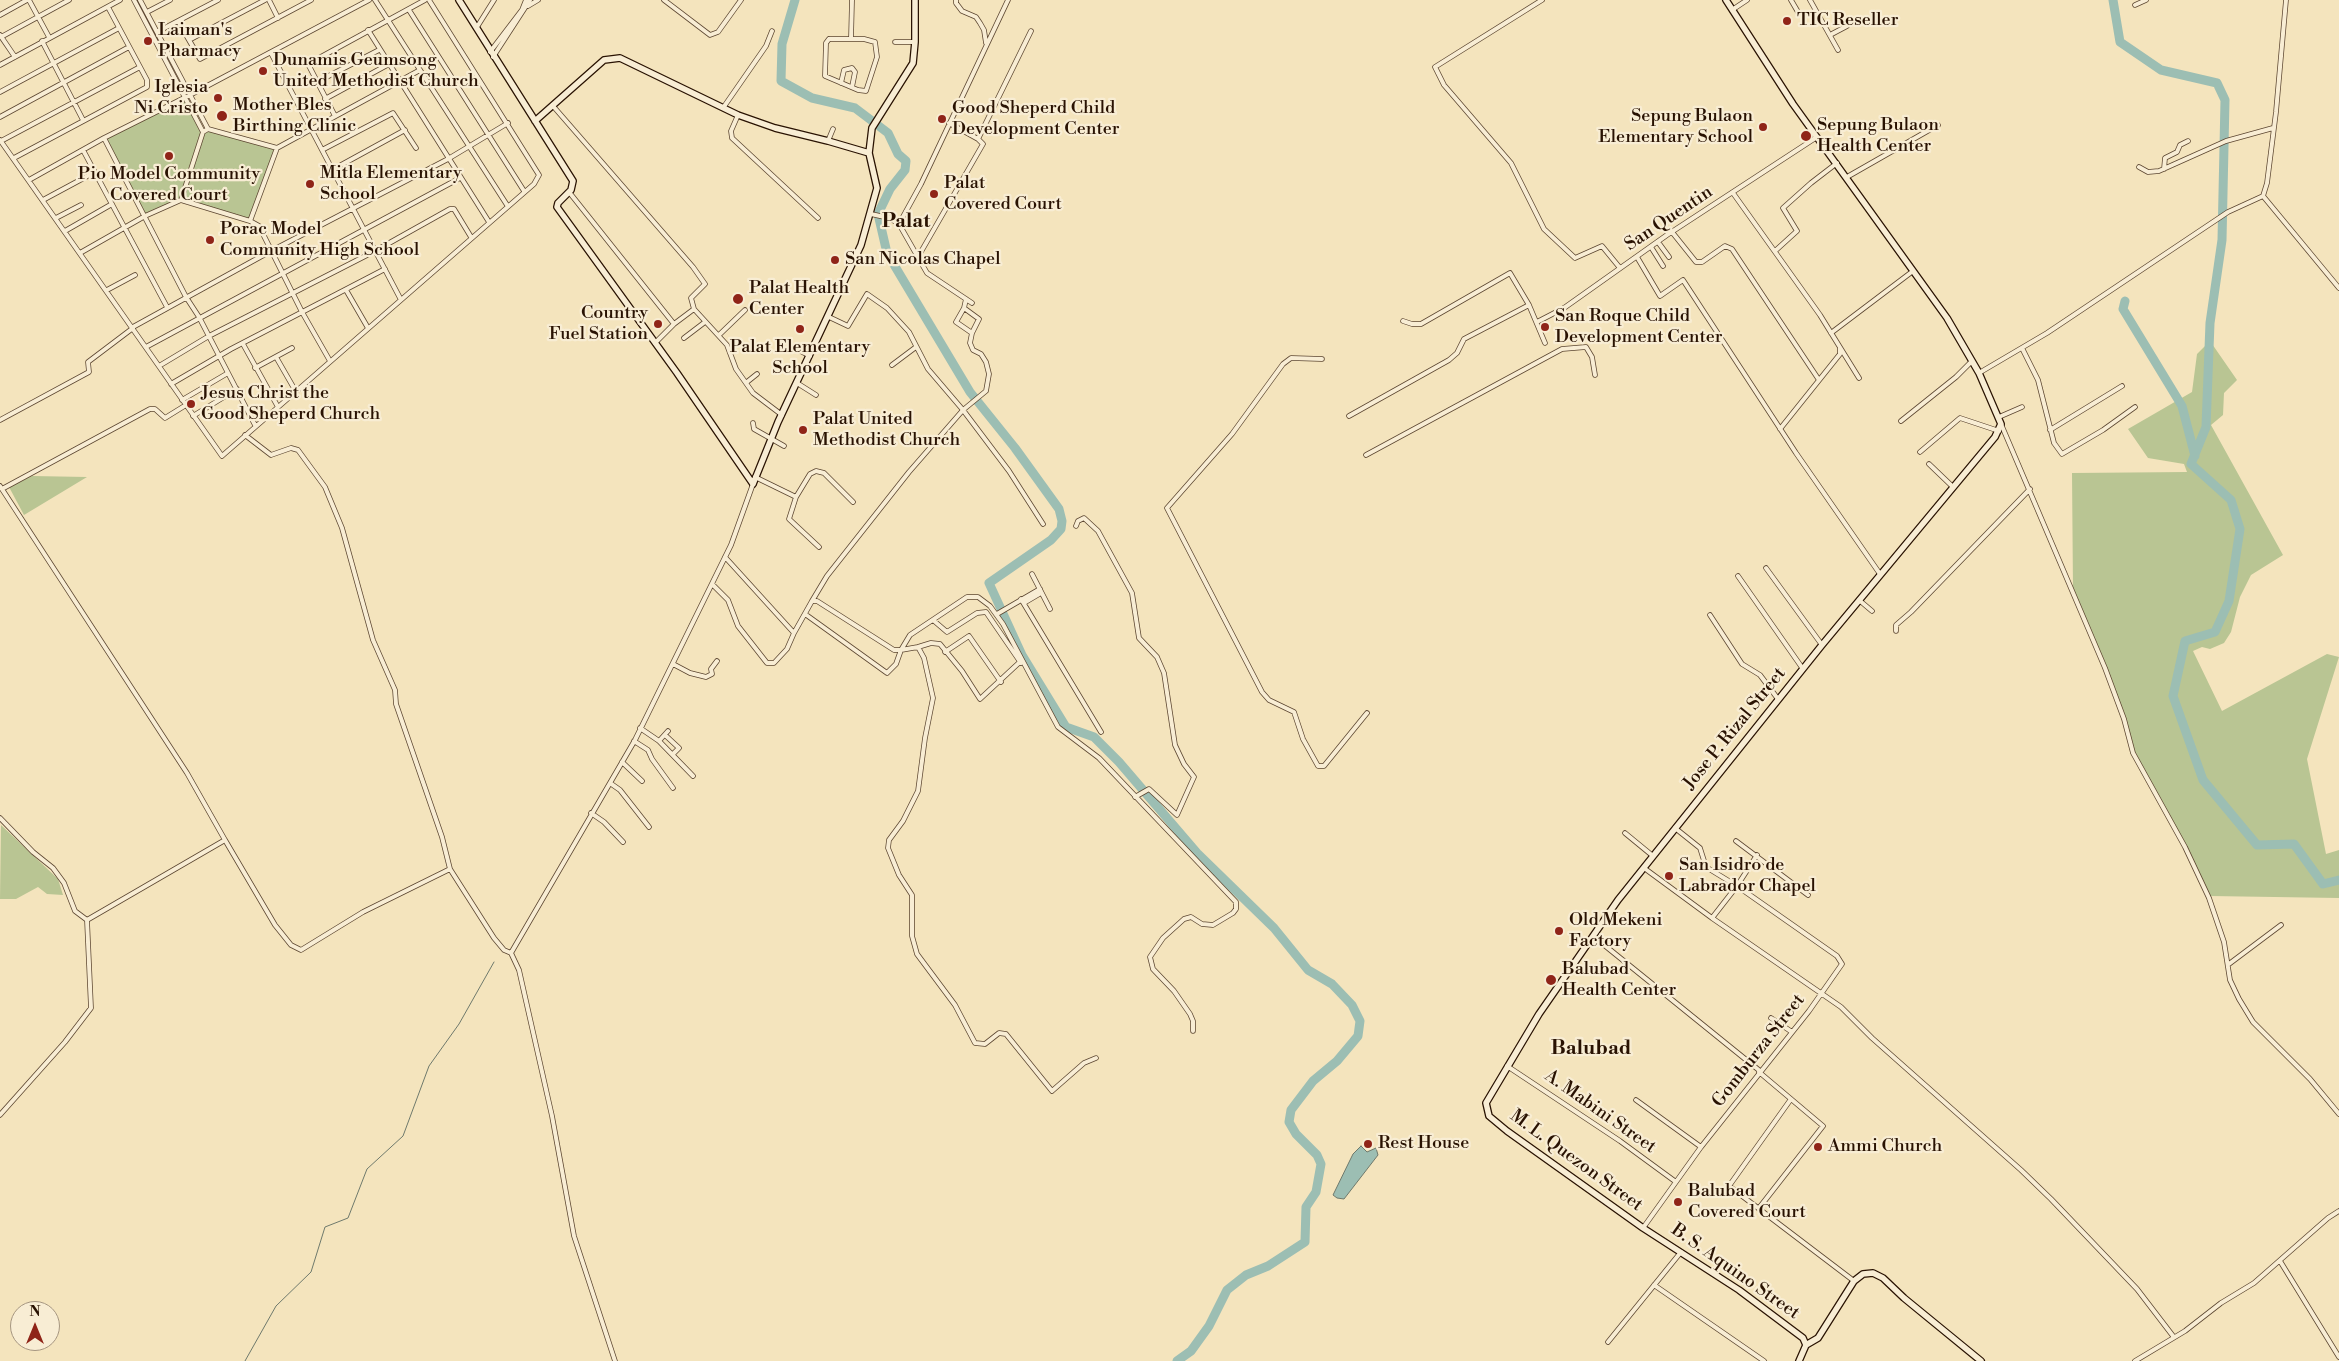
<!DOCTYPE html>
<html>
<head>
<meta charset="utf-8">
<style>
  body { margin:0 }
  #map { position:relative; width:2339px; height:1361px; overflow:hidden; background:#f4e4bd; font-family:"Libre Bodoni",serif }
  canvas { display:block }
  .north { position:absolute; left:10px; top:1301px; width:50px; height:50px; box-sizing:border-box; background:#f8edd4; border:1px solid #a59580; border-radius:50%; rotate:0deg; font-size:14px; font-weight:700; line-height:20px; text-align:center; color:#291202 }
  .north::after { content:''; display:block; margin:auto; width:18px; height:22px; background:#8f2418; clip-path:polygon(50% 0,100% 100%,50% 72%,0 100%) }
</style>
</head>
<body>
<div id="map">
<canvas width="2339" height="1361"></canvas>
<div class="north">N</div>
</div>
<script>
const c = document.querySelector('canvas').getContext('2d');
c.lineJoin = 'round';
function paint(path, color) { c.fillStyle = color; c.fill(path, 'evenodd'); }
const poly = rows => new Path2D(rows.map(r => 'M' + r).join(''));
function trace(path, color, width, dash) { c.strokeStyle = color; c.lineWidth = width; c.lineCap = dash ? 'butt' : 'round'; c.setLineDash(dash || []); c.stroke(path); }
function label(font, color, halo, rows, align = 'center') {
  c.font = font + ' "Libre Bodoni",serif'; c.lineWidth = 4.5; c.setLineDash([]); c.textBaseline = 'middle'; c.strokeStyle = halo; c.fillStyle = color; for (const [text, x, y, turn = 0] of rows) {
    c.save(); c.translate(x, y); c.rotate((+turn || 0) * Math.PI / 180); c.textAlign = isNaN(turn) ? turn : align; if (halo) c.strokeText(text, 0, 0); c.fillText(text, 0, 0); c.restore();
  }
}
const green = poly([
  [185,97,203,132,208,129,277,148,250,221,181,200,145,216,104,138],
  [2210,341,2237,380,2224,393,2223,415,2211,425,2283,555,2251,575,2240,597,2231,632,2224,643,2210,649,2202,647,2193,651,2222,711,2327,654,2339,657,2307,759,2326,854,2339,850,2339,898,2210,896,2135,755,2109,677,2073,590,2072,473,2187,472,2184,464,2148,458,2128,429,2192,392,2197,354],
  [32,476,87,477,24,515,9,487],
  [1,825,58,879,63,895,47,894,38,887,16,899,0,899]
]);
const water = poly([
  [1361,1146,1367,1152,1376,1148,1378,1155,1344,1199,1337,1198,1333,1195,1353,1154,1361,1146]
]);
const stream = poly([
  [245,1361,276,1306,311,1272,325,1227,348,1218,367,1169,403,1136,429,1066,459,1024,494,962]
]);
const river = poly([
  [795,0,782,44,781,81,812,98,855,108,888,133,898,154,906,161,905,170,890,189,878,214,887,253,970,392,1015,448,1059,509,1062,521,1061,529,1051,540,989,583,1022,655,1066,727,1094,737,1119,762,1197,853,1274,928,1308,970,1332,984,1352,1005,1360,1021,1358,1036,1337,1061,1313,1081,1291,1110,1289,1122,1296,1134,1317,1155,1321,1164,1316,1192,1306,1207,1305,1242,1268,1266,1246,1275,1227,1290,1209,1326,1191,1351,1177,1361],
  [2113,0,2120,42,2161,70,2217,83,2225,100,2222,240,2210,323,2206,427,2191,464,2231,500,2240,529,2229,601,2215,632,2185,641,2173,696,2203,780,2257,845,2294,844,2323,884,2339,880],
  [2125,301,2123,309,2182,406,2195,456]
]);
const street = poly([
  [29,0,49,37],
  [134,0,203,132],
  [140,0,208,129],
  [269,0,278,18],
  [375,0,507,205],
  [664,0,710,35,718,32,741,0],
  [956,0,956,3,962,11,976,17,980,23,984,30,986,43],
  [1542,0,1435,67,1444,85,1511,163,1544,229,1575,258,1602,246,1620,268],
  [1791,0,1798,12],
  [1810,0,1838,50],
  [2135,5,2146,0],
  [528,6,538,0],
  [409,10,524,191],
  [1732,10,1747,0],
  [147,12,170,0],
  [0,15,27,0],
  [178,21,200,59,311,0],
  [477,27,494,0],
  [368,30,489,222],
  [157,32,218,0],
  [0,35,15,57],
  [1830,35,1847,26],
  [1,37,69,0],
  [829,39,864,39,875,42,877,57,866,91,858,90,825,76,826,43,829,39],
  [851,39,852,0],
  [189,40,265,0],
  [42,41,83,120],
  [895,42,915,42],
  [490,52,522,10,526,0],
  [271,53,400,298],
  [493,57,530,0],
  [0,65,120,0],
  [317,82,379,50],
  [841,83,844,70,852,68,855,72,852,87],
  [0,92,119,28],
  [325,99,389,64],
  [553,106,693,267,705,284,691,298,694,309,727,345,736,369,753,393,782,415],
  [723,108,766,46,772,31],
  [738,115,731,131,732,138,818,218],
  [335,116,308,64,425,0],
  [0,117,129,47],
  [104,138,186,297,199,317,255,425],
  [978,139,1031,31],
  [0,140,222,456,534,184,539,175,429,0],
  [1,141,140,67],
  [828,141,833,129],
  [83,150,167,307],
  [322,150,393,113,416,148],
  [14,158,147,87,147,80,108,7],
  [2139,167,2148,172,2159,171,2226,141,2273,128],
  [2164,169,2165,158,2177,152,2180,145,2188,141],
  [332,170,405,130],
  [1847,177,1938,125],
  [29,180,104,138,190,95,369,0],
  [569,192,674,324],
  [1733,193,1820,315,1859,378],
  [2263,196,2339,288],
  [43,200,95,172],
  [181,200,203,132,208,129,277,148],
  [871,214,889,218,899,224,927,273,972,303],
  [56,218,81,205],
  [250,221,277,148,420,70],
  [899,224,921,184,1008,0],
  [65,231,112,204],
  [1672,232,1696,262,1702,262,1725,246,1732,249,1819,380],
  [1658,242,1669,257],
  [1651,247,1663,266],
  [1775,251,1797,231,1783,208,1811,183,1837,163],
  [80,253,145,216,181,200,250,221,259,226,302,312,330,361],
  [918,257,983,144,978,139,949,123],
  [1637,257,1660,296,1683,280,1796,453,1880,574],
  [107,290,135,275],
  [346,290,368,328],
  [964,308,979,319,972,333,956,322,964,308,966,299],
  [829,317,848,326,867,294,887,308,909,332,928,369,963,410,1009,471,1043,524],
  [1403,321,1412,324,1421,324,1510,273,1529,305,1545,343],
  [1537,322,1564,308,1667,235,1817,137],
  [133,327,271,251,448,159,508,123],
  [1831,333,1913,271],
  [719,335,745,310],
  [684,338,705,322],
  [655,343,674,324,694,309],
  [243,344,278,407],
  [146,347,460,178],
  [795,348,810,356],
  [2022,348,2038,380,2054,443,2062,454,2103,430,2135,407],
  [276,357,295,390],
  [1322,359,1291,358,1283,364,1232,434,1167,508,1262,692,1269,700,1294,712,1303,739,1318,766,1324,766,1367,713],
  [892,365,916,347],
  [159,366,209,336,375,251,450,209,454,209,471,237],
  [255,368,292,348],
  [1979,373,2047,333,2228,212,2263,196,2267,183,2276,112,2286,0],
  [747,382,757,374],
  [797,383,816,395],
  [171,384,231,349,385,269],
  [182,400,228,373],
  [193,416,237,389],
  [1349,416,1449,360,1457,353,1464,339,1529,305],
  [1999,417,2022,407],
  [0,420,89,372,88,362,133,328],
  [1901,421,1956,377,1972,361],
  [753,423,754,429,784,446],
  [2001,424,2105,668,2124,719,2133,753,2185,847,2209,898,2224,942,2230,980,2239,999,2253,1022,2310,1079,2339,1114],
  [1780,429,1840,354,1840,348],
  [2050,430,2122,386],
  [245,435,271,455,291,448,298,450,325,487,342,528,373,640,395,690,396,704,442,837,450,869,494,938,504,950,511,953],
  [1920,452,1960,418,1999,431],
  [1366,455,1562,349,1586,347,1592,357,1595,375],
  [1929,464,1953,487],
  [755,477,796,497],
  [0,486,187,773,225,840],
  [2,489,150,409,155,409,165,418,186,405],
  [1076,526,1078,521,1084,518,1098,531,1132,593,1139,638,1157,657,1164,673,1175,745,1184,764,1194,777,1177,815,1149,789,1135,797],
  [819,547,789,519,796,497,810,474,816,471,824,473,853,502],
  [725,557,794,633,812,601,817,601,894,650,901,650,910,635,967,597,978,597,990,606,1003,624,1058,727,1099,758,1236,902,1236,909,1233,913,1213,925,1202,924,1191,917,1184,919,1163,938,1150,957,1153,969,1174,991,1190,1014,1193,1021,1193,1031],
  [1766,568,1822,645],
  [1032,574,1050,609],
  [1738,576,1803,669],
  [712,584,728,600,738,626,767,663,774,663,787,649,794,633],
  [1021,599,1101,732],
  [1859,600,1872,611],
  [812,601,827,576,909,472,963,410,986,391,989,374,986,362,981,354,973,350,970,343,972,333],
  [1024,603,1041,593],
  [805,614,887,673,896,664,901,650,918,647,924,658,933,698,925,738,918,791,903,821,889,840,888,848,899,875,912,895,912,936,917,954,955,1005,975,1043,985,1044,999,1033,1006,1034,1052,1091,1084,1063,1096,1058],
  [997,614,1040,589],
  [1710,615,1742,664,1760,675,1778,699],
  [933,620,947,632,977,613,986,612,1021,663],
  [1896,631,1896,625,1911,612,2030,489],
  [918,647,931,643,940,644,962,671,980,699,1022,660],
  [945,652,969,636,1001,682],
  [673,664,690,673,706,677,712,674,711,669,717,661],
  [640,728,659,741,693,776],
  [665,735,679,748,673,754],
  [634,741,648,750,652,759,673,788],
  [659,741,668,731],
  [622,762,642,781],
  [610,783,620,790,649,827],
  [591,813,604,822,623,842],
  [0,818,33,852,53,868,64,883,75,911,87,920],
  [1675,828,1700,848,1706,867,1737,886,1712,918],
  [1625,833,1653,856],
  [1736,841,1808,895],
  [1644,868,1712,918,1841,1007,1872,1038,2021,1170,2051,1199,2137,1289,2173,1336],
  [1593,936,1760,1071],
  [2229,964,2281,925],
  [1771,1018,1792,1032],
  [1507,1066,1620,1141,1676,1182],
  [1759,1072,1823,1126,1759,1208],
  [1791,1099,1729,1186,1854,1281],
  [1636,1100,1701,1147],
  [0,1115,65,1042,91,1008,87,920,225,840,275,925,291,945,301,950,363,912,450,869],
  [1643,1228,1701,1147,1809,1011,1842,964,1837,956,1737,886,1757,855],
  [2280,1261,2339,1357],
  [1654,1285,1764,1361],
  [1608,1342,1681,1252],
  [615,1361,574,1236,552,1116,519,970,511,953,635,740,731,545,753,484],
  [2135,1361,2185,1331,2221,1303,2254,1283,2328,1218,2339,1211]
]);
const secondary = poly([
  [459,0,573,181,571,190,558,203,557,207,677,373,753,484],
  [1726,0,1793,104,1947,318,1979,373,2001,424,1995,437,1822,645,1618,900,1539,1014,1486,1103,1489,1116,1507,1131,1643,1228,1739,1290,1803,1338,1806,1345],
  [535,121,604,60,620,58,738,115,775,128,828,141,869,153],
  [753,484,778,422,861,245,877,188,869,153,872,128,913,63,915,42,915,0],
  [1806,1345,1818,1338,1854,1281,1863,1274,1873,1273,1883,1278,1904,1298,1981,1361],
  [1799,1361,1806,1345]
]);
const markers = [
  [1787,21,5,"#8f2418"],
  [148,41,5,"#8f2418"],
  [263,71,5,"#8f2418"],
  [218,98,5,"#8f2418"],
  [222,116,6,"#8f2418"],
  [942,119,5,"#8f2418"],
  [1763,127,5,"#8f2418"],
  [1806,136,6,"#8f2418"],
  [169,156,5,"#8f2418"],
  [310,184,5,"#8f2418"],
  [934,194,5,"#8f2418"],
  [210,240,5,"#8f2418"],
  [835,260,5,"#8f2418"],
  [738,299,6,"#8f2418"],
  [658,324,5,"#8f2418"],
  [1545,327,5,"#8f2418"],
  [800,329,5,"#8f2418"],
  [191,404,5,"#8f2418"],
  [803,430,5,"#8f2418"],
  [1669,876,5,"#8f2418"],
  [1559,931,5,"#8f2418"],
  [1551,980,6,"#8f2418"],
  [1368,1144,5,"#8f2418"],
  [1818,1147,5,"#8f2418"],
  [1678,1202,5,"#8f2418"]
];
const poiNames = [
  ["TIC Reseller",1797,21],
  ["Laiman's",158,31],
  ["Pharmacy",158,52],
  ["Dunamis Geumsong",273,61],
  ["United Methodist Church",273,82],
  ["Iglesia",208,88,"right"],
  ["Ni Cristo",208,109,"right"],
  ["Mother Bles",233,106],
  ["Birthing Clinic",233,127],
  ["Good Sheperd Child",952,109],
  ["Development Center",952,130],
  ["Sepung Bulaon",1753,117,"right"],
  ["Elementary School",1753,138,"right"],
  ["Sepung Bulaon",1817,126],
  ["Health Center",1817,147],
  ["Mitla Elementary",320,174],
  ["School",320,195],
  ["Pio Model Community",169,175,"center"],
  ["Covered Court",169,196,"center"],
  ["Palat",944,184],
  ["Covered Court",944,205],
  ["Porac Model",220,230],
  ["Community High School",220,251],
  ["San Nicolas Chapel",845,260],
  ["Palat Health",749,289],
  ["Center",749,310],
  ["Country",648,314,"right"],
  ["Fuel Station",648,335,"right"],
  ["San Roque Child",1555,317],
  ["Development Center",1555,338],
  ["Palat Elementary",800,348,"center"],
  ["School",800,369,"center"],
  ["Jesus Christ the",201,394],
  ["Good Sheperd Church",201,415],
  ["Palat United",813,420],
  ["Methodist Church",813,441],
  ["San Isidro de",1679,866],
  ["Labrador Chapel",1679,887],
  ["Old Mekeni",1569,921],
  ["Factory",1569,942],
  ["Balubad",1562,970],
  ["Health Center",1562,991],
  ["Rest House",1378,1144],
  ["Ammi Church",1828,1147],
  ["Balubad",1688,1192],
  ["Covered Court",1688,1213]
];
const streetNames = [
  ["San Quentin",1669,219,-34],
  ["Jose P. Rizal Street",1735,729,-51],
  ["Gomburza Street",1759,1051,-52],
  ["A. Mabini Street",1600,1112,35],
  ["M. L. Quezon Street",1576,1161,36],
  ["B. S. Aquino Street",1735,1272,35]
];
const quarterNames = [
  ["Palat",906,222],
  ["Balubad",1591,1049]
];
paint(green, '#b9c593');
paint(water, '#9cbeb3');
trace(water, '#6e796c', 1);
trace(stream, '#6e796c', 1);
trace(river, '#9cbeb3', 9);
trace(street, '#5c4631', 5.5);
trace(secondary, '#291202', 8);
trace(street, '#f8edd4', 4);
trace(secondary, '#f8edd4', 5.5);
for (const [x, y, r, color] of markers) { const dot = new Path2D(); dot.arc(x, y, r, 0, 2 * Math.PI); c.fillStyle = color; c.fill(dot); trace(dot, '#f8edd4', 2); }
label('18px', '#291202', '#f8edd4', poiNames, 'left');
label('18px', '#291202', '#f8edd4', streetNames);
label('bold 20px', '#291202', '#f8edd4', quarterNames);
</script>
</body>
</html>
